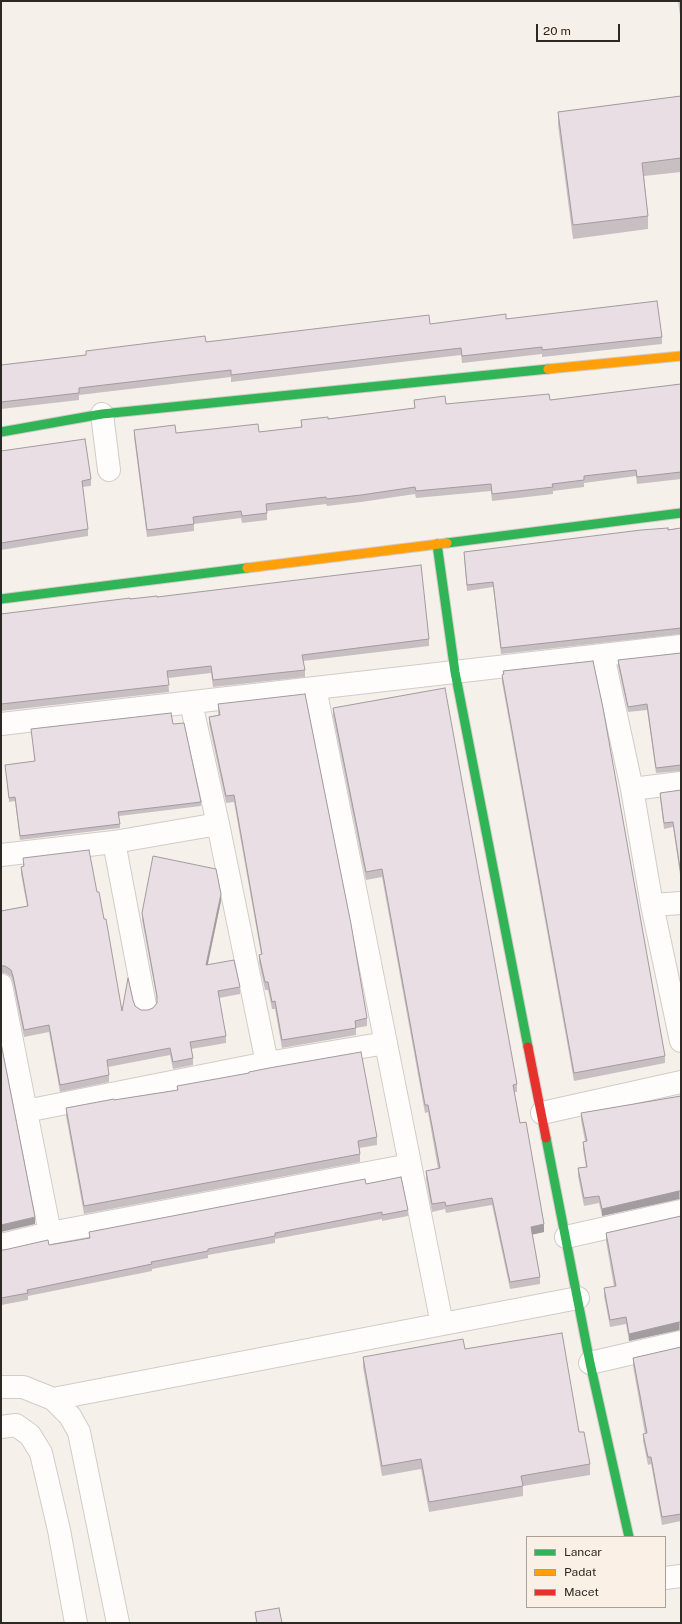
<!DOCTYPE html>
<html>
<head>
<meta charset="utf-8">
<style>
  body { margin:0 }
  #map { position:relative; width:682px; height:1624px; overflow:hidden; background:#f6f0ea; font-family:"Public Sans",sans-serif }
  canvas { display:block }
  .frame { position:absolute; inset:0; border:2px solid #2c2824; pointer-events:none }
  .legend { position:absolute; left:526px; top:1536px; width:140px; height:72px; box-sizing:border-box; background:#fbf0e5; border:1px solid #a8a098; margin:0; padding:5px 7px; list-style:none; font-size:12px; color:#2c2824 }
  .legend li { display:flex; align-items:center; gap:8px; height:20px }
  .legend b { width:20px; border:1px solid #a8a098 }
  .scale { position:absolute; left:536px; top:24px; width:84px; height:18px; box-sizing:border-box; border:2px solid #2c2824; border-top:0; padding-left:5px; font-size:12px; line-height:14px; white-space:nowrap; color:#2c2824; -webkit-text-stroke:3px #fbf0e5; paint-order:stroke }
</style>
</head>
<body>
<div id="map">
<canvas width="682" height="1624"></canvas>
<div class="frame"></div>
<ul class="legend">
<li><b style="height:5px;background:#30b455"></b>Lancar</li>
<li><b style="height:5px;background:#ff9f0a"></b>Padat</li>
<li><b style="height:5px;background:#e5322d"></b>Macet</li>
</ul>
<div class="scale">20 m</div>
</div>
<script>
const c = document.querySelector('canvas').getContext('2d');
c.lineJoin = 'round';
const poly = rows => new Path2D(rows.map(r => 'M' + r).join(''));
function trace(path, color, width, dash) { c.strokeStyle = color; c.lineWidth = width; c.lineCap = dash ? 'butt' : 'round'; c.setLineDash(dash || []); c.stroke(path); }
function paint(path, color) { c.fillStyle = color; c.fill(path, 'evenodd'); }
const street = poly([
  [102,414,109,470],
  [603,655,632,789,652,905,681,1041],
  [315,688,442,1324],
  [191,703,218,824,267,1063],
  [1,724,681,646],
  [632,789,681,783],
  [114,842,145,1005],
  [1,855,114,842,218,824],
  [652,905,681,903],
  [1,985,50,1233],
  [26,1111,267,1063,386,1043],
  [542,1113,681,1082],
  [566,1237,681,1211],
  [1,1245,50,1233,410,1165],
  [590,1363,681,1342],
  [1,1387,23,1387,53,1399,70,1416,79,1432,118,1623],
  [53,1399,578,1298],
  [1,1427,16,1425,30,1435,41,1453,59,1530,76,1623],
  [665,1578,681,1576]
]);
const fast = poly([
  [1,432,102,414,548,369],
  [447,543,681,513],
  [437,544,455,672,528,1047],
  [1,599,247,568],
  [546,1138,590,1363,629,1537]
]);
const slow = poly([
  [548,369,681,356],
  [247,568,447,543]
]);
const jam = poly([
  [528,1047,546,1138]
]);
const wall = poly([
  [678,1,681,1,681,23],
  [681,96,681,172,644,176,648,216,648,229,573,239,558,125,558,112],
  [506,319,662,337,662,344,542,357,542,354,462,363,461,355,231,382,231,377,79,395,79,400,1,409,1,365,86,355,86,351],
  [681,384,681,479,637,484,636,476,584,483,584,487,553,491,553,494,492,501,491,491,416,498,415,494,361,502,327,506,326,504,267,511,267,520,242,523,241,518,194,524,194,531,147,537,134,437,134,430,176,433,259,432,301,427,301,420,328,419,415,408,414,400,446,404,550,400],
  [1,451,91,479,91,486,82,487,88,529,88,536,1,550],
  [681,528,681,634,501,654,493,587,467,591,464,558,464,552],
  [157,597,429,639,429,646,303,661,305,670,305,677,213,687,211,673,168,678,169,692,1,711,1,614,130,599],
  [681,653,681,771,656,773,647,710,628,712,618,666,618,660],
  [503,671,665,1056,665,1063,574,1081,502,682,502,675,503,674],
  [218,704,367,1018,367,1026,356,1028,356,1035,282,1048,275,1009,272,1009,268,990,265,990,259,962,259,955,261,954,234,802,226,803,209,724,209,717,218,715],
  [333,708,517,1084,517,1092,514,1092,520,1123,544,1232,532,1234,540,1277,540,1284,510,1289,492,1205,446,1213,445,1209,432,1212,426,1179,426,1171,438,1169,428,1112,425,1113,382,877,366,880,333,716],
  [173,724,201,802,201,806,119,816,120,828,20,840,15,801,9,802,5,765,35,762,31,729],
  [681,790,681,881,673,827,664,829,660,798,660,793],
  [23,858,97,892,122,1011,133,1000,135,1006,141,1010,148,1010,153,1008,157,1003,157,1000,142,920,142,913,221,901,208,964,240,987,240,994,219,998,226,1036,226,1043,191,1049,193,1058,193,1065,173,1069,170,1055,108,1067,109,1075,109,1082,60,1092,49,1032,24,1037,13,983,11,977,5,973,1,973,1,911,27,906,21,874,21,867,23,866],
  [177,1086,377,1137,377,1145,359,1148,360,1154,360,1162,84,1214,66,1116,66,1108,177,1090],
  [681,1096,681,1199,679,1199,602,1216,599,1203,584,1206,578,1176,578,1168,586,1167,583,1149,583,1142,585,1141,581,1120,581,1113],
  [366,1184,408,1210,408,1216,382,1221,382,1219,275,1239,275,1243,208,1255,208,1258,152,1269,152,1271,28,1296,28,1300,1,1305,1,1250,49,1245,89,1238,89,1232],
  [681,1216,681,1330,679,1330,629,1341,626,1324,610,1327,604,1296,604,1288,614,1287,606,1241,606,1233],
  [681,1347,681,1521,662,1525,651,1464,648,1465,643,1441,643,1434,645,1434,633,1366,633,1358],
  [465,1349,579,1432,590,1464,590,1475,523,1486,523,1496,429,1512,421,1469,382,1476,363,1367,363,1357],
  [255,1612,282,1623,256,1623]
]);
const shadedWall = poly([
  [221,894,221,901,206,972,206,965],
  [679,1191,679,1199,602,1216,602,1209],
  [35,1217,35,1224,1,1232,1,1225],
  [544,1224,544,1232,531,1235,531,1227],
  [679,1322,679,1330,629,1341,629,1334]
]);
const building = poly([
  [681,96,681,158,642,163,648,216,573,225,558,112,681,96],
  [657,301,662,337,542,350,542,347,462,356,461,348,231,375,231,370,79,388,79,393,1,402,1,365,86,355,86,351,205,336,206,342,429,315,430,324,506,314,506,319,657,301],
  [681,384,681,472,637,477,636,470,584,476,584,480,552,484,553,487,492,494,491,484,416,491,415,487,361,495,327,499,326,497,266,504,267,513,242,516,241,511,193,517,194,524,147,530,134,430,175,425,176,433,258,424,259,432,302,427,301,420,328,417,328,419,415,408,414,400,445,396,446,404,549,394,550,400,681,384],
  [85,439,91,479,82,481,88,529,1,543,1,451,85,439],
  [668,528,668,530,681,528,681,628,501,648,493,582,467,585,464,552,641,530,668,528],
  [421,565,429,639,302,655,305,670,213,680,211,666,167,671,169,685,1,704,1,614,130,598,130,599,157,596,157,597,421,565],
  [681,653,681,765,656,768,647,704,628,707,618,660,681,653],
  [593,661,603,708,665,1056,574,1073,502,675,504,674,503,671,593,661],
  [445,688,517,1084,513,1085,520,1123,526,1122,544,1224,531,1227,540,1277,510,1282,492,1198,446,1206,445,1202,432,1204,426,1171,440,1168,428,1105,425,1105,382,869,366,872,333,708,445,688],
  [305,694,351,924,367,1018,355,1021,356,1028,282,1040,275,1001,272,1002,268,982,265,982,259,955,262,954,234,795,226,796,209,717,220,715,218,704,305,694],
  [171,713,173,724,184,723,201,802,118,812,120,824,20,836,15,797,9,798,5,765,35,761,31,729,171,713],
  [681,790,681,875,673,822,664,823,660,793,681,790],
  [89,850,97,892,99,892,104,919,106,919,122,1011,128,978,133,1000,135,1006,141,1010,148,1010,153,1008,157,1003,157,996,142,913,153,856,216,869,221,894,206,965,234,960,240,987,218,991,226,1036,190,1042,193,1058,173,1062,170,1048,107,1060,109,1075,60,1085,49,1025,24,1030,13,976,11,970,5,966,1,966,1,911,28,906,21,867,24,866,23,858,89,850],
  [1,1043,35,1217,1,1225,1,1043],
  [361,1052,377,1137,358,1141,360,1154,84,1206,66,1108,114,1099,114,1100,178,1090,177,1086,249,1073,249,1072,269,1068,361,1052],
  [681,1096,681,1191,679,1191,602,1209,599,1196,584,1198,578,1168,587,1167,583,1142,587,1141,581,1113,681,1096],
  [401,1177,408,1210,382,1215,382,1212,275,1233,275,1236,208,1249,208,1251,151,1262,152,1264,27,1290,28,1293,1,1298,1,1250,4,1250,48,1240,49,1245,90,1238,89,1232,365,1179,366,1184,401,1177],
  [681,1216,681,1322,679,1322,629,1334,626,1317,610,1320,604,1288,616,1286,606,1233,681,1216],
  [562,1333,579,1432,584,1432,590,1464,521,1476,523,1486,429,1502,421,1459,382,1466,363,1357,463,1339,465,1349,562,1333],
  [681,1347,681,1514,662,1517,651,1457,648,1457,643,1434,647,1433,633,1358,681,1347],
  [279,1608,282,1623,257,1623,255,1612,279,1608]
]);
trace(street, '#d0ccc7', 24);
trace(fast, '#d0ccc7', 11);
trace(slow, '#d0ccc7', 11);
trace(jam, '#d0ccc7', 11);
trace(street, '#fefdfc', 22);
trace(fast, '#30b455', 9);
trace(slow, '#ff9f0a', 9);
trace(jam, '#e5322d', 9);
paint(wall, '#c8bfc3');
paint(shadedWall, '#a29b9f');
paint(building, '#e8dee3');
trace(building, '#a29b9f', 1);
</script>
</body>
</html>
